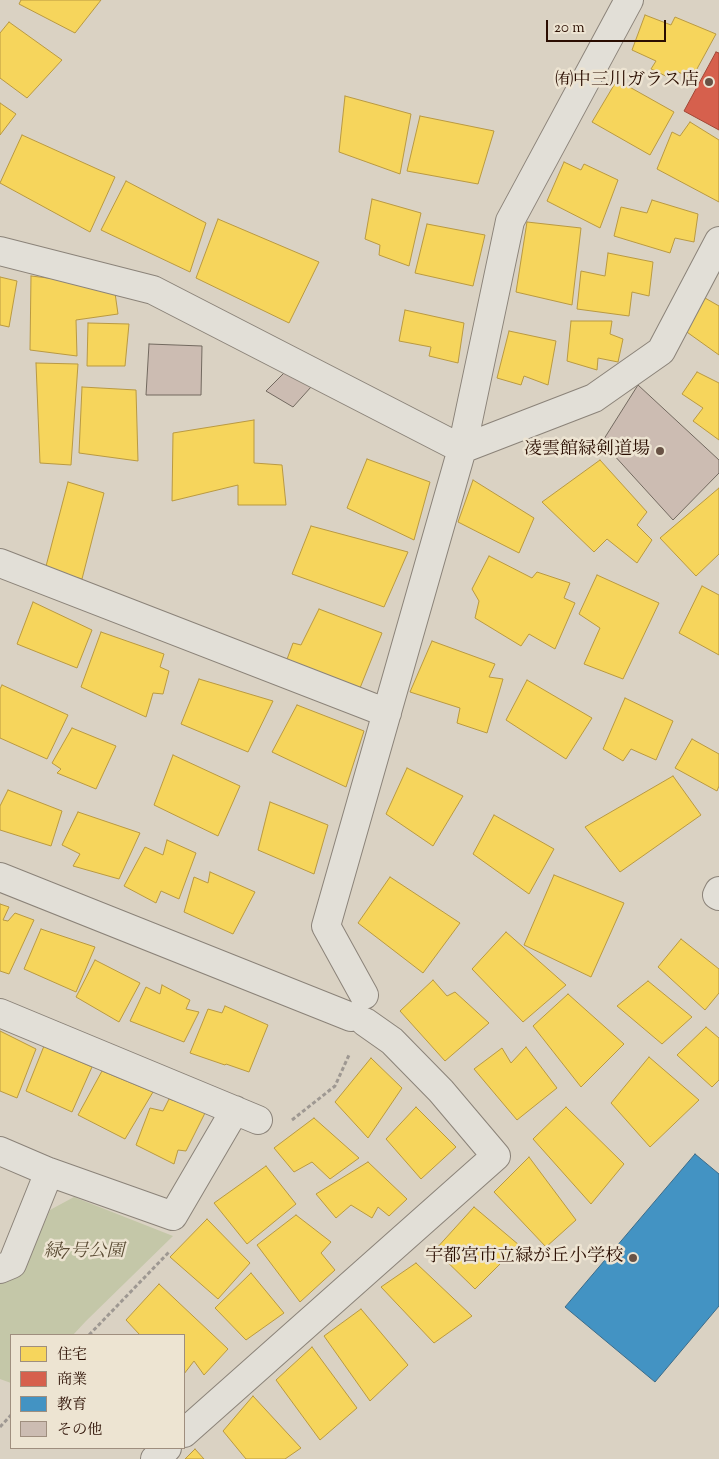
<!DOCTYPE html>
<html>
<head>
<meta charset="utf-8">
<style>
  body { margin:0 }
  #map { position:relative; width:719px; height:1459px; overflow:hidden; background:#dad2c3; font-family:"Sorts Mill Goudy","Noto Serif JP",serif }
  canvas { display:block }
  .legend { position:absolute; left:10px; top:1334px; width:175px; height:115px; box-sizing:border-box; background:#ede4d2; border:1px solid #9f8e7e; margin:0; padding:6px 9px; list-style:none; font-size:15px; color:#2a0d01 }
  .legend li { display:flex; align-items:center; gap:10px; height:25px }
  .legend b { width:25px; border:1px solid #9f8e7e }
  .scale { position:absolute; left:546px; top:20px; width:120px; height:22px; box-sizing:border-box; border:2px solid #2a0d01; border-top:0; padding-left:6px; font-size:15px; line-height:18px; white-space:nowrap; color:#2a0d01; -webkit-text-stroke:4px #ede4d2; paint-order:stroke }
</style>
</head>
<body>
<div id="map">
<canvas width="719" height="1459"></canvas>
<ul class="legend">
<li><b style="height:14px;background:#f6d55c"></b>住宅</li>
<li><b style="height:14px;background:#d6604d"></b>商業</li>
<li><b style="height:14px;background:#4393c3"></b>教育</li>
<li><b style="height:14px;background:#ccbcb2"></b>その他</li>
</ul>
<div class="scale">20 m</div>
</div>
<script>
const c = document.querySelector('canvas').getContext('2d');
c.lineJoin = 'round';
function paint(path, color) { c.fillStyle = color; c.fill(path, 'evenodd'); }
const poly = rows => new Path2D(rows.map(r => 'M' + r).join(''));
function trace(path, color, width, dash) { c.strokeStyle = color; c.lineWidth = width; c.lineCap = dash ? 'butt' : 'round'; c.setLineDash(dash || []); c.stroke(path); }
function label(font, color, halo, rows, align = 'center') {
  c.font = font + ' "Sorts Mill Goudy","Noto Serif JP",serif'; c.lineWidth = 5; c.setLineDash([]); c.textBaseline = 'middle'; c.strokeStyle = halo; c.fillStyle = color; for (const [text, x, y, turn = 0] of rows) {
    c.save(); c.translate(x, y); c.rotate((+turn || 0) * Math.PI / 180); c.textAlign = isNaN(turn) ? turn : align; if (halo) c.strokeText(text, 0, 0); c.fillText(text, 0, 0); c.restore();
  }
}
const green = poly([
  [74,1197,173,1236,86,1321,73,1335,11,1335,11,1383,0,1379,0,1280,23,1271,50,1210]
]);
const homes = poly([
  [21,0,101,0,75,33,19,4,21,0],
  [645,15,671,25,675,17,716,34,692,78,678,72,672,79,651,69,656,61,632,50,645,15],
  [9,22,62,60,27,98,0,78,0,33,9,22],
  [617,80,674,112,650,155,592,122,617,80],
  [345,96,411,114,400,174,339,152,345,96],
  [0,103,16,114,0,135,0,103],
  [420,116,494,131,478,184,407,171,420,116],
  [690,122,719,140,719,202,657,169,672,132,680,136,690,122],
  [22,135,115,177,90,232,0,183,22,135],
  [564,162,581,170,584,164,618,180,600,228,547,201,564,162],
  [126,181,206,223,190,272,101,230,126,181],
  [372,199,421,213,409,266,379,255,380,245,365,239,372,199],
  [652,200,698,214,694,242,675,238,670,253,614,236,621,207,647,213,652,200],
  [218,219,319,262,289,323,196,278,218,219],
  [527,222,581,228,572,305,516,292,527,222],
  [427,224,485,235,473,286,415,273,427,224],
  [608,253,653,262,649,296,632,292,629,316,577,309,581,271,605,276,608,253],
  [31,276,114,286,118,314,76,320,77,356,30,350,31,276],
  [0,277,17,281,9,327,0,325,0,277],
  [705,298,719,306,719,355,684,330,705,298],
  [405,310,464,323,458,363,429,356,431,347,399,341,405,310],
  [571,321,612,321,610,334,623,339,618,362,598,358,597,370,567,361,571,321],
  [88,323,129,324,125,366,87,366,88,323],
  [509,331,556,341,548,385,524,376,521,385,497,378,509,331],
  [36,363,78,364,71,465,40,463,36,363],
  [697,372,719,383,719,440,693,421,703,408,682,394,697,372],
  [82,387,136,390,138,461,79,453,82,387],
  [254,420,254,463,282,465,286,505,238,505,238,485,172,501,173,433,254,420],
  [367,459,430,482,414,540,347,508,367,459],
  [600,460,647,512,637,525,652,540,637,563,607,539,594,552,542,502,600,460],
  [473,480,534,518,519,553,458,522,473,480],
  [68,482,104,493,82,579,45,570,68,482],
  [719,488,719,554,696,576,660,538,719,488],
  [311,526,408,552,384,607,292,574,311,526],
  [489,556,532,578,537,572,570,583,564,598,575,603,555,649,529,634,521,646,475,618,479,601,472,589,489,556],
  [597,575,659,603,623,679,584,664,600,628,579,614,597,575],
  [702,586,719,595,719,655,679,633,702,586],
  [33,602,92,630,77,668,17,644,33,602],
  [319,609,382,633,358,693,286,662,293,643,301,645,319,609],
  [101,632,164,654,160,667,169,671,163,694,153,693,146,717,81,687,101,632],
  [432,641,495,664,489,677,503,679,487,733,457,723,460,708,410,692,432,641],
  [199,679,273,701,248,752,181,724,199,679],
  [527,680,592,718,566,759,506,720,527,680],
  [2,685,68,715,47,759,0,738,0,689,2,685],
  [625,698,673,721,656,760,631,749,623,761,603,749,625,698],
  [297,705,364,731,346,787,272,752,297,705],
  [72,728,116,746,96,789,57,773,61,769,52,763,72,728],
  [692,739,719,754,719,786,717,791,675,768,692,739],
  [173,755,240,786,218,836,154,805,173,755],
  [407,768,463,796,433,846,386,814,407,768],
  [673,776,701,815,620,872,585,827,673,776],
  [8,790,62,811,51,846,0,830,0,806,8,790],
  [270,802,328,825,314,874,258,850,270,802],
  [78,812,140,833,119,879,73,866,80,854,62,845,78,812],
  [494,815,554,849,529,894,473,854,494,815],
  [167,840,196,853,179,899,161,891,156,903,124,886,145,847,163,855,167,840],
  [210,872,255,892,233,934,184,912,194,877,208,883,210,872],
  [554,875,624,903,591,977,524,945,554,875],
  [390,877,460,923,423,973,358,923,390,877],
  [0,904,9,907,3,920,8,921,15,913,34,920,9,974,0,971,0,904],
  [41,929,95,947,76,992,24,969,41,929],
  [506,932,566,985,523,1022,472,969,506,932],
  [681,939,719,969,719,993,705,1010,658,967,681,939],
  [95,960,140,983,119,1022,76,997,95,960],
  [433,980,447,996,455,992,489,1023,445,1061,400,1011,433,980],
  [648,981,692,1017,662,1044,617,1006,648,981],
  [162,985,190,1000,186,1009,199,1012,184,1042,130,1021,146,987,160,994,162,985],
  [568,994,624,1044,581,1087,533,1026,568,994],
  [225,1006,268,1025,249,1072,226,1064,225,1065,190,1053,208,1009,222,1013,225,1006],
  [706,1027,719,1038,719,1080,712,1087,677,1055,706,1027],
  [0,1031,36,1049,17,1098,0,1091,0,1031],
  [44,1046,92,1067,72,1112,26,1091,44,1046],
  [526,1047,557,1088,517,1120,474,1069,502,1048,511,1063,526,1047],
  [649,1057,699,1100,650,1147,611,1103,649,1057],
  [371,1058,402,1088,368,1138,335,1102,371,1058],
  [102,1071,153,1092,125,1139,78,1115,102,1071],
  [169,1099,206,1111,186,1151,178,1150,174,1164,136,1145,150,1108,163,1111,169,1099],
  [416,1107,456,1147,421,1179,386,1139,416,1107],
  [566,1107,624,1164,591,1204,533,1139,566,1107],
  [314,1118,359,1158,330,1179,312,1162,294,1172,274,1148,314,1118],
  [529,1157,576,1220,546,1247,494,1192,529,1157],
  [368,1162,407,1199,389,1216,378,1207,372,1218,351,1205,336,1218,316,1194,368,1162],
  [266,1166,296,1204,247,1244,214,1203,266,1166],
  [474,1207,519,1245,475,1289,435,1250,474,1207],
  [296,1215,331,1242,321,1253,335,1270,300,1302,257,1245,296,1215],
  [207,1219,250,1263,218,1299,170,1257,207,1219],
  [416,1263,472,1316,434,1343,381,1287,416,1263],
  [251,1273,284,1313,246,1340,215,1308,251,1273],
  [159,1284,228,1349,204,1375,194,1361,184,1374,184,1335,140,1335,126,1320,159,1284],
  [361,1309,408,1365,370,1401,324,1336,361,1309],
  [312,1347,357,1408,320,1440,276,1380,312,1347],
  [253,1396,301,1448,285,1459,246,1459,223,1431,253,1396],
  [195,1449,204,1459,185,1459,195,1449]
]);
const shops = poly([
  [716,52,719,53,719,130,684,111,716,52]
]);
const schools = poly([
  [695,1154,719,1174,719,1306,655,1382,565,1307,695,1154]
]);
const building = poly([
  [149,344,202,346,201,395,146,395,149,344],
  [285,372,311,387,293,407,266,391,285,372],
  [638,385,719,460,719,473,673,520,602,442,638,385]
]);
const path = poly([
  [292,1120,335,1086,349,1055],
  [89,1335,170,1251],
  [0,1427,11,1415]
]);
const street = poly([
  [0,251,153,290,462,449,594,398,661,351,719,241],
  [0,563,387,713],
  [0,877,351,1017],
  [719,891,717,895,719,896],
  [364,995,326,926,462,449,510,221,629,0],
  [0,1013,258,1120],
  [0,1151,49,1172,173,1216,235,1110],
  [0,1269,12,1264,49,1172],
  [184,1433,496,1156,441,1091,392,1041,365,1022],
  [155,1459,167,1448]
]);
const markers = [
  [709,82,5,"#685245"],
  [660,451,5,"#685245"],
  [633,1258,5,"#685245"]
];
const poiNames = [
  ["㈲中三川ガラス店",699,82],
  ["凌雲館緑剣道場",650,451],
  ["宇都宮市立緑が丘小学校",623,1258]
];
const parkNames = [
  ["緑7号公園",84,1253]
];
paint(green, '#c4c7a8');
paint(homes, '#f6d55c');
trace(homes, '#b99941', 1);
paint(shops, '#d6604d');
trace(shops, '#a24736', 1);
paint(schools, '#4393c3');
trace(schools, '#3c6b89', 1);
paint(building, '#ccbcb2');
trace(building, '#72695f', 1);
trace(street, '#8b8379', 30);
trace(path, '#9e9892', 3, [4, 2.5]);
trace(street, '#e2dfd7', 28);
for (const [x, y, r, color] of markers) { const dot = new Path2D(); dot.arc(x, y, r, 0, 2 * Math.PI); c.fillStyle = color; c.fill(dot); trace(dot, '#ede4d2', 2); }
label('18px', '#2a0d01', '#ede4d2', poiNames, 'right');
label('italic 18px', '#5a4b33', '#ede4d2', parkNames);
</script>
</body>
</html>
